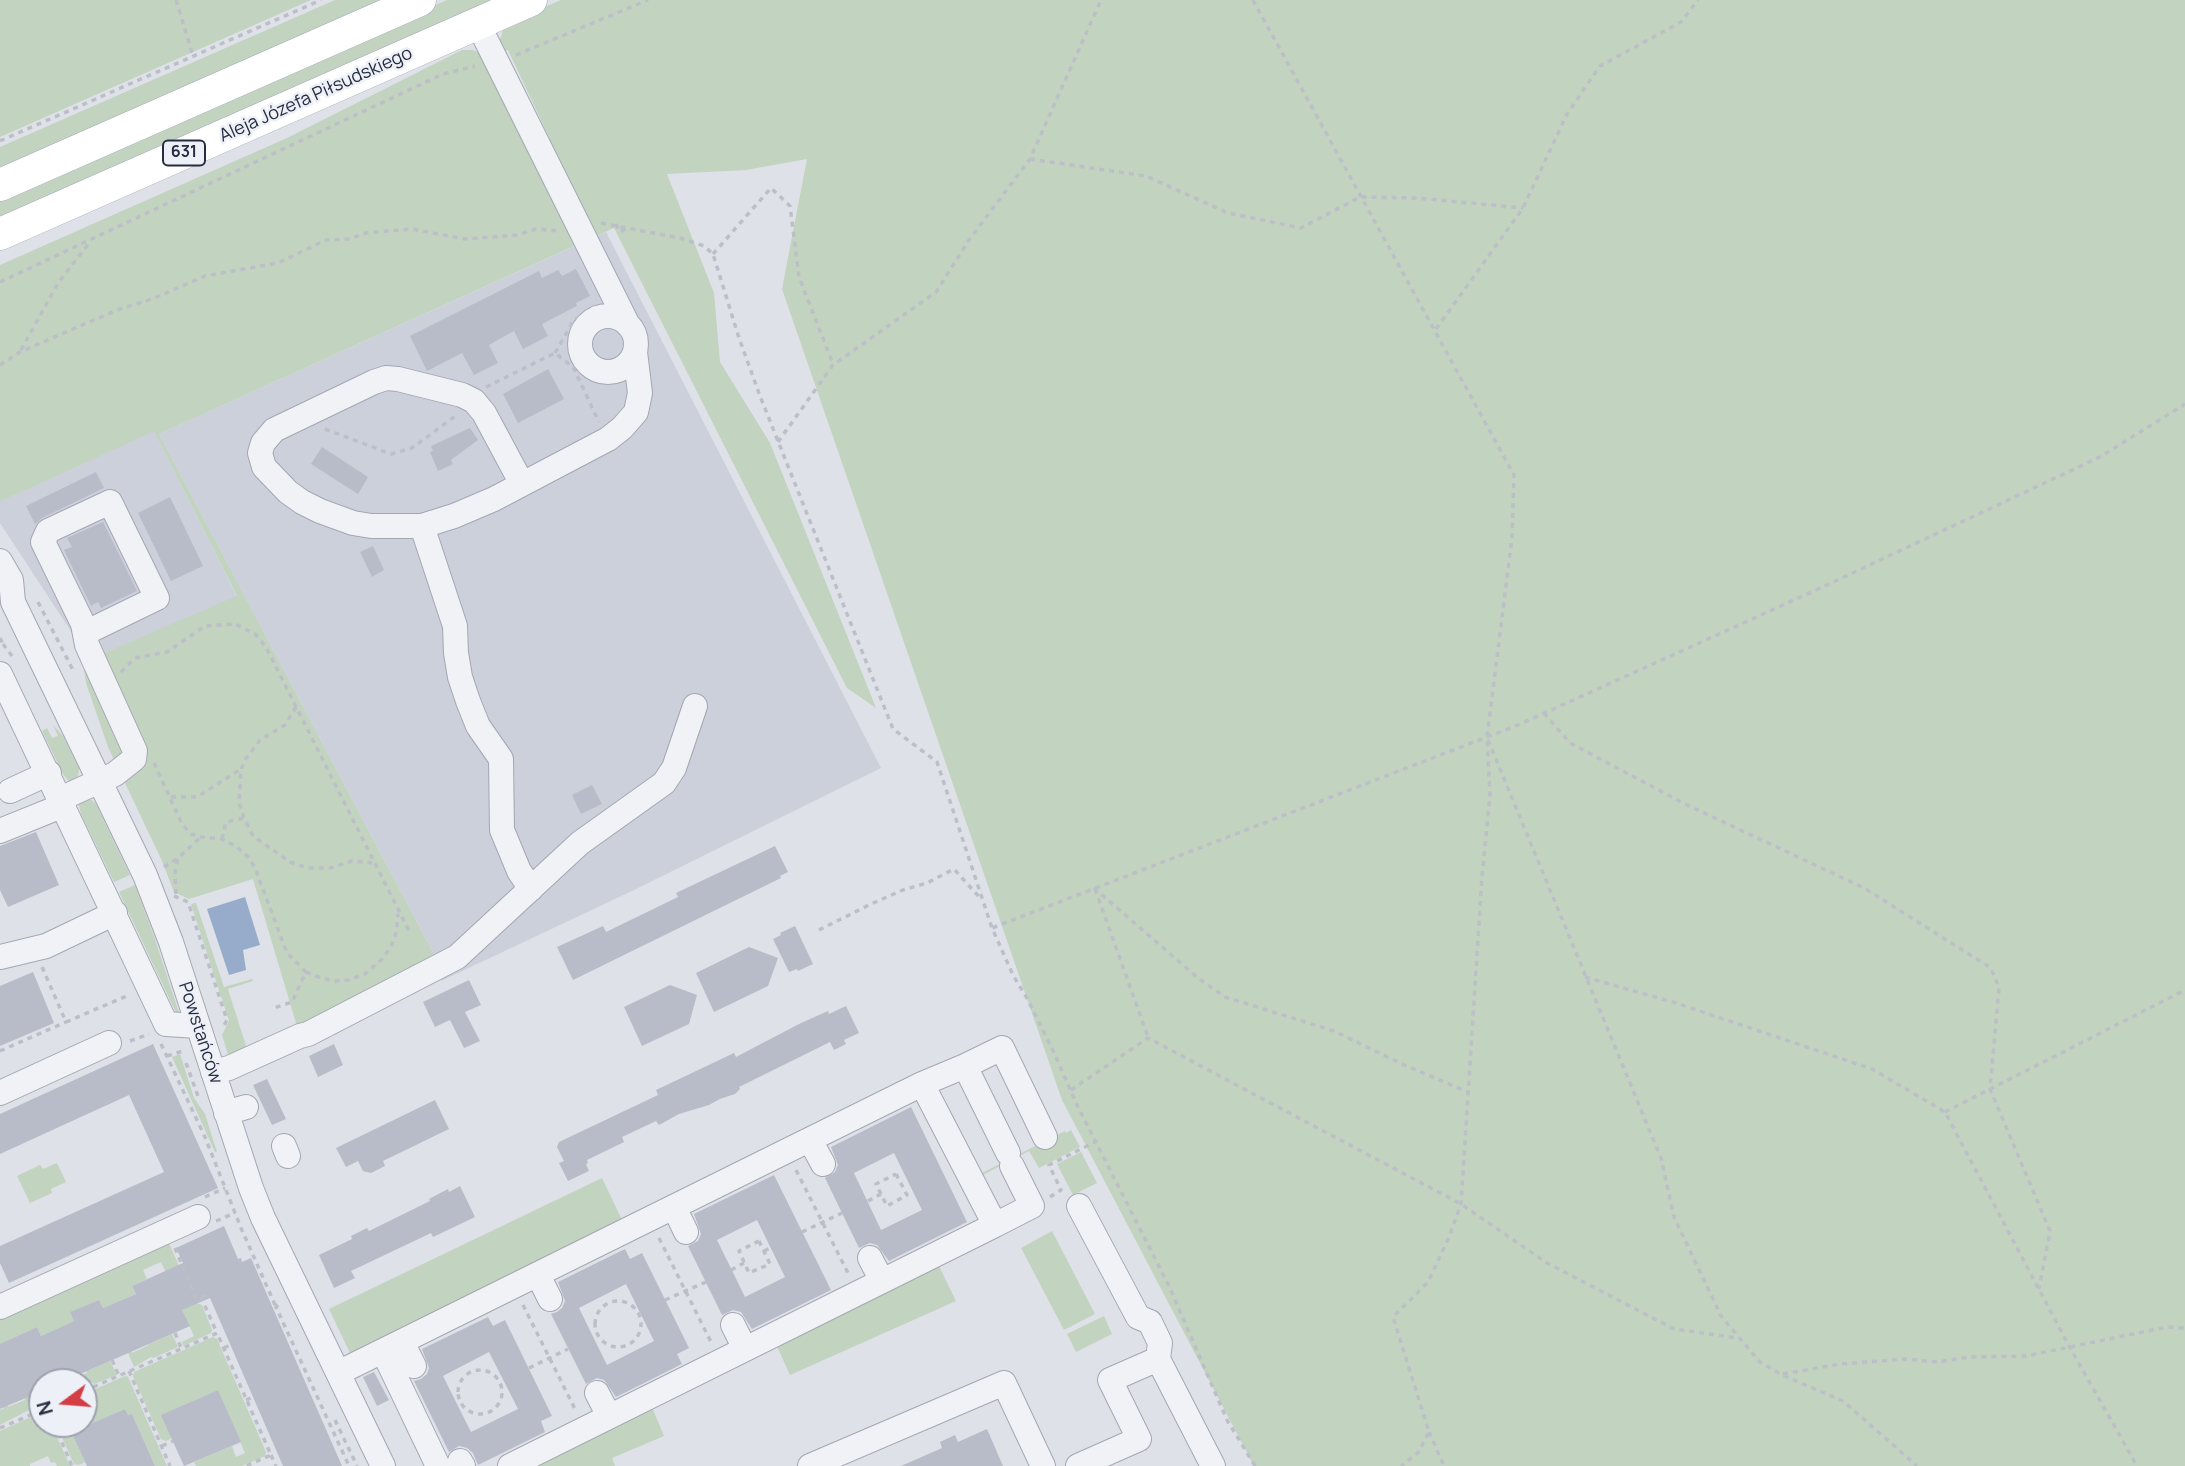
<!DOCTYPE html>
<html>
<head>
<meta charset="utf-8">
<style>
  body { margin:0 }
  #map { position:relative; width:2185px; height:1466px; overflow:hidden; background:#dee1e8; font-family:Manrope,sans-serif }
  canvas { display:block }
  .north { position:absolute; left:28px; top:1368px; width:70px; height:70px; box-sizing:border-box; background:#edf0f6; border:2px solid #9da2ad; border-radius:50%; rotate:254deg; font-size:19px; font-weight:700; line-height:28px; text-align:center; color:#262d40 }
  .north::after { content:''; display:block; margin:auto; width:24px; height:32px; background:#d43d44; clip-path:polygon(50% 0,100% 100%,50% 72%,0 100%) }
</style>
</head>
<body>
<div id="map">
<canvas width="2185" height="1466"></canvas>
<div class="north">N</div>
</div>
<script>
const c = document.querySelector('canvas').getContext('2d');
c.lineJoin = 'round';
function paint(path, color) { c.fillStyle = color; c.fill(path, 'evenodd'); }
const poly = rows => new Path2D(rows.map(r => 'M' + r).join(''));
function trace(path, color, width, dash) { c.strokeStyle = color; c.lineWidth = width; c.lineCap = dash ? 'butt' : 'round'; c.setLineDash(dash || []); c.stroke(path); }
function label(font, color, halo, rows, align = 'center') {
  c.font = font + ' Manrope,sans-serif'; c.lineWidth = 5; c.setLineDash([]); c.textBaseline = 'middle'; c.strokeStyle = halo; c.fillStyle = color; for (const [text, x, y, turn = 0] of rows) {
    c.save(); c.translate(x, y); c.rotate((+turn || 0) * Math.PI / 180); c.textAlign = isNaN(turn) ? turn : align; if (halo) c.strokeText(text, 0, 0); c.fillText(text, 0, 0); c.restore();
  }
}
const built = poly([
  [606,232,881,768,632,891,441,981,444,973,159,434],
  [154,430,237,597,83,662,76,639,0,523,0,502]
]);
const green = poly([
  [0,0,311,0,0,137],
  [335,0,393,0,0,172,0,147],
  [447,0,493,0,0,222,0,197],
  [561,0,2185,0,2185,1466,1254,1466,1062,1100,782,289,807,159,746,170,667,174,714,293,720,362,770,443,876,708,847,688,614,228,159,434,437,960,299,1033,253,879,189,899,174,892,162,861,108,747,86,683,83,662,237,596,154,431,0,502,0,265,287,138,462,50,473,50,484,55,531,146,550,139,508,50,501,52,499,43,503,30,510,22],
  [53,725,63,736,79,768,78,776,71,784,63,774,42,731,47,728,52,738,58,736],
  [90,799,96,804,130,875,114,882,81,814,78,801],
  [135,885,155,939,180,1016,178,1017,119,892],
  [196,903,224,987,252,979,253,981,228,989,246,1046,244,1053,230,1061,222,1035,229,1021,191,904],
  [180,1054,194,1098,205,1114,217,1152,215,1152,172,1057],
  [1071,1130,1080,1147,1039,1168,1029,1151,979,1177,978,1175,1065,1131,1066,1133],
  [1081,1152,1097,1183,1073,1195,1057,1164],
  [57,1163,66,1182,51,1189,52,1193,30,1203,17,1176,40,1165,43,1169],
  [602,1178,623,1222,351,1355,329,1309],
  [1052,1231,1095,1314,1064,1330,1021,1248],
  [167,1239,196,1303,202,1305,212,1330,211,1333,183,1346,182,1342,194,1336,182,1310,186,1308,173,1288,161,1262,143,1270,147,1279,132,1286,136,1294,103,1308,99,1300,71,1312,74,1321,41,1336,37,1327,9,1340,0,1354,0,1316],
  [938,1264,956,1301,790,1375,776,1344],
  [1104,1316,1112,1334,1076,1352,1067,1334],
  [143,1324,152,1343,172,1334,178,1347,153,1358,151,1357,134,1367,120,1334,124,1332,132,1353,149,1345,141,1325],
  [213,1337,217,1339,266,1452,265,1456,242,1466,196,1466,194,1462,232,1446,236,1457,245,1453,218,1390,162,1415,172,1438,166,1441,161,1439,133,1376,134,1372],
  [78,1352,90,1370,110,1361,117,1375,94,1384,92,1382,84,1389,84,1382,62,1382,66,1380,60,1360,70,1380,87,1373],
  [125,1376,128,1377,167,1466,155,1466,132,1414,128,1415,125,1409,78,1429,79,1433,73,1436,85,1462,79,1465,74,1464,56,1424,84,1424,84,1394],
  [17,1379,28,1397,33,1395,36,1399,42,1396,42,1407,31,1412,29,1410,0,1425,0,1410,4,1408,0,1398,0,1389,8,1407,25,1400],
  [651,1405,664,1436,612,1458,615,1466,533,1466],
  [42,1412,42,1424,51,1424,70,1466,57,1466,55,1462,51,1463,48,1456,30,1464,30,1466,0,1466,0,1431]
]);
const water = poly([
  [245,897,260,945,243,950,246,970,229,975,207,909]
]);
const building = poly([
  [576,269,590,296,576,303,577,306,542,324,548,336,523,349,514,331,489,345,498,363,474,375,462,353,427,371,410,336,539,271,542,278,558,270,562,276],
  [548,369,564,399,518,423,503,394],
  [470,428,478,440,451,460,453,464,438,471,430,452,433,451,431,446],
  [322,447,368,477,358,494,311,464],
  [96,472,104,488,42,518,35,524,26,506],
  [170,497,203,566,171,581,138,513],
  [103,522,137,591,101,608,98,602,91,606,64,550,72,547,67,538],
  [373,546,384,570,372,577,360,552],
  [592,785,602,804,581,814,572,795],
  [36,832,59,885,8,907,0,890,0,846],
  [775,846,788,872,780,876,781,878,573,980,557,947,603,926,606,932,678,897,676,893],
  [795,926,813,964,798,971,797,969,789,972,773,939,781,935,780,933],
  [749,947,778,958,768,986,714,1012,696,973],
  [33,972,54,1023,0,1046,0,986],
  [469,980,481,1005,465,1012,480,1041,464,1048,450,1020,435,1027,423,1002],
  [670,985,697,995,689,1024,642,1046,624,1007],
  [846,1006,859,1033,844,1040,846,1044,834,1050,830,1042,739,1087,740,1089,735,1094,720,1099,709,1105,679,1114,659,1125,656,1121,622,1137,624,1142,587,1160,588,1163,586,1164,589,1171,568,1181,559,1163,564,1161,557,1147,559,1142,658,1095,656,1090,734,1053,736,1057,799,1024,828,1011,829,1014],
  [153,1044,218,1188,9,1283,0,1263,0,1246,164,1172,129,1095,0,1154,0,1114],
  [334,1044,343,1065,318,1077,309,1056],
  [267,1079,286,1119,272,1125,253,1085],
  [435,1100,449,1129,383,1161,385,1166,371,1173,363,1171,358,1161,346,1167,336,1148],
  [911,1107,967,1222,889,1261,877,1245,870,1243,859,1248,825,1178,835,1172,838,1165,831,1147],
  [894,1153,922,1210,881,1230,854,1173],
  [774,1175,831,1290,752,1329,741,1312,733,1310,722,1315,688,1246,698,1241,701,1234,694,1214],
  [757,1220,785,1277,745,1297,717,1240],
  [460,1186,475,1217,433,1237,431,1233,351,1271,355,1278,334,1288,319,1255,352,1239,351,1236,367,1228,369,1231,430,1201,429,1199,448,1189,449,1192],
  [224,1226,238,1259,241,1258,242,1262,251,1258,342,1466,283,1466,210,1298,182,1310,190,1326,62,1382,42,1382,42,1391,0,1409,0,1344,37,1327,41,1336,74,1321,70,1312,99,1300,103,1308,136,1294,132,1286,183,1263,176,1248],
  [625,1249,630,1259,642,1253,689,1348,677,1354,682,1364,616,1397,604,1380,597,1378,586,1384,551,1314,557,1312,562,1308,565,1301,558,1282],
  [626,1284,654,1341,607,1365,579,1308],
  [488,1317,493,1326,505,1320,552,1416,541,1421,545,1432,478,1465,473,1453,467,1448,459,1446,449,1452,414,1381,421,1379,427,1374,429,1368,422,1349],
  [489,1352,518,1409,471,1432,443,1376],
  [374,1372,389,1400,377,1406,363,1377],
  [218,1390,241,1442,184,1466,161,1415],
  [125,1409,128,1415,132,1414,155,1466,87,1466,73,1436,79,1433,78,1429],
  [987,1429,1003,1466,901,1466,942,1448,940,1442,955,1435,958,1442]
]);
const path = poly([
  [176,0,193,56],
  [1253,0,1514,475,1512,538,1487,737,1490,795,1482,877,1461,1204,1449,1237,1428,1282,1393,1317,1429,1432,1418,1453,1401,1466],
  [516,55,648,0],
  [0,141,321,0],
  [1030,159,1146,176,1228,213,1301,228,1360,197,1417,198,1523,208],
  [601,223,680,238,704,246,713,254,739,338,760,396,893,729,937,762,992,928],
  [616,224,620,232,628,227],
  [713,254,771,188,790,206,799,277,833,364],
  [0,282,443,74,475,66],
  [1436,329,1523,208,1567,114,1600,66,1681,22,1698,0],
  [21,350,58,283,90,242],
  [555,353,574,320,591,310,595,305],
  [0,365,20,352,117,310,152,299,205,276,278,263,326,240,349,239,366,233,412,229,465,239,517,235,536,229,559,231],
  [486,387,555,353,573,367,599,422],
  [325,429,391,454,412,448,458,414],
  [778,442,833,365,936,292,969,240,1030,159,1101,0],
  [38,602,73,670],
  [0,638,3,644,0,645],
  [3,644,12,656],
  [121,672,135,658,167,652,205,626,235,624,255,634,266,647,409,931],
  [296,707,285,725,260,740,245,760,241,769,240,786,239,802,244,818,253,836,290,862,308,868,330,868,352,861,372,863],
  [1544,713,1570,743,1685,804,1864,888,1991,968,1999,988,1990,1089,2050,1231,2039,1289],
  [1488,740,1661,1158,1674,1217,1721,1316,1760,1362,1782,1375,1843,1401,1917,1466],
  [154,763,182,824,191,834,201,837,222,839,237,847,249,858,255,868,287,953,306,972,292,1002,271,1009],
  [171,797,197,797,241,769],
  [222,839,226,822,244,818],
  [164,867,178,858,201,837],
  [1094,888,1198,978,1225,997,1334,1031,1402,1064,1468,1092],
  [1095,889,1148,1037],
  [176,894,175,872,178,858],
  [174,896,188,902,227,1020,222,1029],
  [819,930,871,904,903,890,927,883,954,869,981,899],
  [42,967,66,1022,129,995],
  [306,972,321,978,335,981,348,980,365,974,382,959,391,947,396,933,398,914],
  [1585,977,1676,1003,1872,1069,1945,1112,2069,1346,2137,1466],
  [130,1041,149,1034],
  [161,1044,205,1137,241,1228,276,1307],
  [0,1051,66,1022],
  [167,1056,183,1051],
  [186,1063,199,1099],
  [1071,1090,1148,1038,1461,1204,1547,1263,1674,1329,1738,1338],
  [1945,1112,2185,990],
  [796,1170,849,1275],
  [896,1174,907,1195,887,1206,876,1184,896,1174],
  [205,1197,225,1188],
  [1050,1197,1061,1190,1049,1165,1097,1141],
  [868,1201,881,1194],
  [216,1221,235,1213],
  [802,1232,842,1213],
  [659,1238,712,1344],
  [759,1241,770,1264,749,1273,739,1251,759,1241],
  [175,1248,196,1299,201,1297,217,1333],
  [764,1251,770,1248],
  [731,1270,744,1263],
  [201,1297,208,1294],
  [665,1300,706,1282],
  '595 1324a23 23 0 1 1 46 0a23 23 0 1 1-46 0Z',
  [278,1305,276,1307,349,1466],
  [523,1305,576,1411],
  [175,1333,181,1348],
  [224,1348,230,1345],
  [112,1360,119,1376],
  [529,1368,568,1349],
  '458 1392a22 22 0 1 1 44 0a22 22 0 1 1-44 0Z',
  [129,1371,170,1466],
  [1783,1374,1840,1364,1905,1359,1938,1362,1969,1357,2026,1356,2167,1327,2185,1328],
  [84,1391,217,1333,271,1455,246,1466],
  [246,1400,253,1397],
  [335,1420,357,1466],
  [54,1424,72,1466],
  [0,1428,42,1410],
  [1429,1432,1444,1466],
  [162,1446,173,1441],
  [271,1455,276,1466],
  [1255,1466,1227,1420,1169,1286,1078,1107,1055,1055,1028,1000,1013,975,992,928,1518,725,1814,591,2100,457,2185,404]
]);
const minor = poly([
  [478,24,628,325],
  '580 344a28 28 0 1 1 56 0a28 28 0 1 1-56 0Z',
  [522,484,484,413,474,401,462,395,398,379,386,378,374,382,274,430,263,443,260,453,264,467,288,492,302,502,320,511,353,523,371,526,422,526,454,516,494,499,608,439,622,428,636,412,640,393,635,352],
  [422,526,455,626,456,653,460,677,468,701,478,726,501,759,502,830,519,871,531,889],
  [0,561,11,580,13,602,145,875,171,942,251,1188,263,1218,383,1466],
  [0,674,166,1024,198,1026],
  [10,791,49,773],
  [60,799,115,774,134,759,135,751,87,645,83,624,43,542,48,531,110,502,157,598,85,633],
  [0,831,64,805],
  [0,957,46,946,115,913],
  [965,1066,1002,1048,1045,1137],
  [213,1072,229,1068,300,1036,308,1034,457,957,580,843,664,783,674,768,695,706],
  [922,1084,965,1066,1008,1153],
  [0,1093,109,1043],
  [226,1113,246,1107],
  [810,1140,823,1164],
  [284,1146,288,1156],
  [1079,1206,1138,1317,1150,1322,1160,1343,1158,1359],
  [674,1207,686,1232],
  [995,1225,1032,1206,1012,1166],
  [870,1258,882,1281],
  [538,1275,550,1299],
  [0,1307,198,1217],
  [733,1325,745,1349],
  [402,1342,414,1366],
  [383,1351,438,1466],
  [338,1373,922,1084,995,1225,510,1466],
  [597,1393,609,1416],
  [460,1461,463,1466],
  [810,1466,1004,1383,1043,1466],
  [1078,1466,1139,1439,1110,1380,1158,1359,1213,1466]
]);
const major = poly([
  [0,185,420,0],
  [0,234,531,0]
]);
const shields = [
  [184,153,42]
];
const shieldNames = [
  ["631",184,153]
];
const streetNames = [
  ["Aleja Józefa Piłsudskiego",316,95,-24],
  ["Powstańców",200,1033,72]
];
paint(built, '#ccd0da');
paint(green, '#c2d3bf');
paint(water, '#97abca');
paint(building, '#b8bcc8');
trace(minor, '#a3a7b2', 26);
trace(major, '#9da4b4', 33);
trace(path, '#bcbfc7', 3.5, [5, 5]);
trace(minor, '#f1f2f6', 24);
trace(major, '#fff', 32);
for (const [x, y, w] of shields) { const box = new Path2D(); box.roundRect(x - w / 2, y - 12.5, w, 25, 5); c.fillStyle = '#edf0f6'; c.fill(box); trace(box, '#262d40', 2); }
label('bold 16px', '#262d40', null, shieldNames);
label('18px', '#262d40', '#edf0f6', streetNames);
</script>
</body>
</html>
